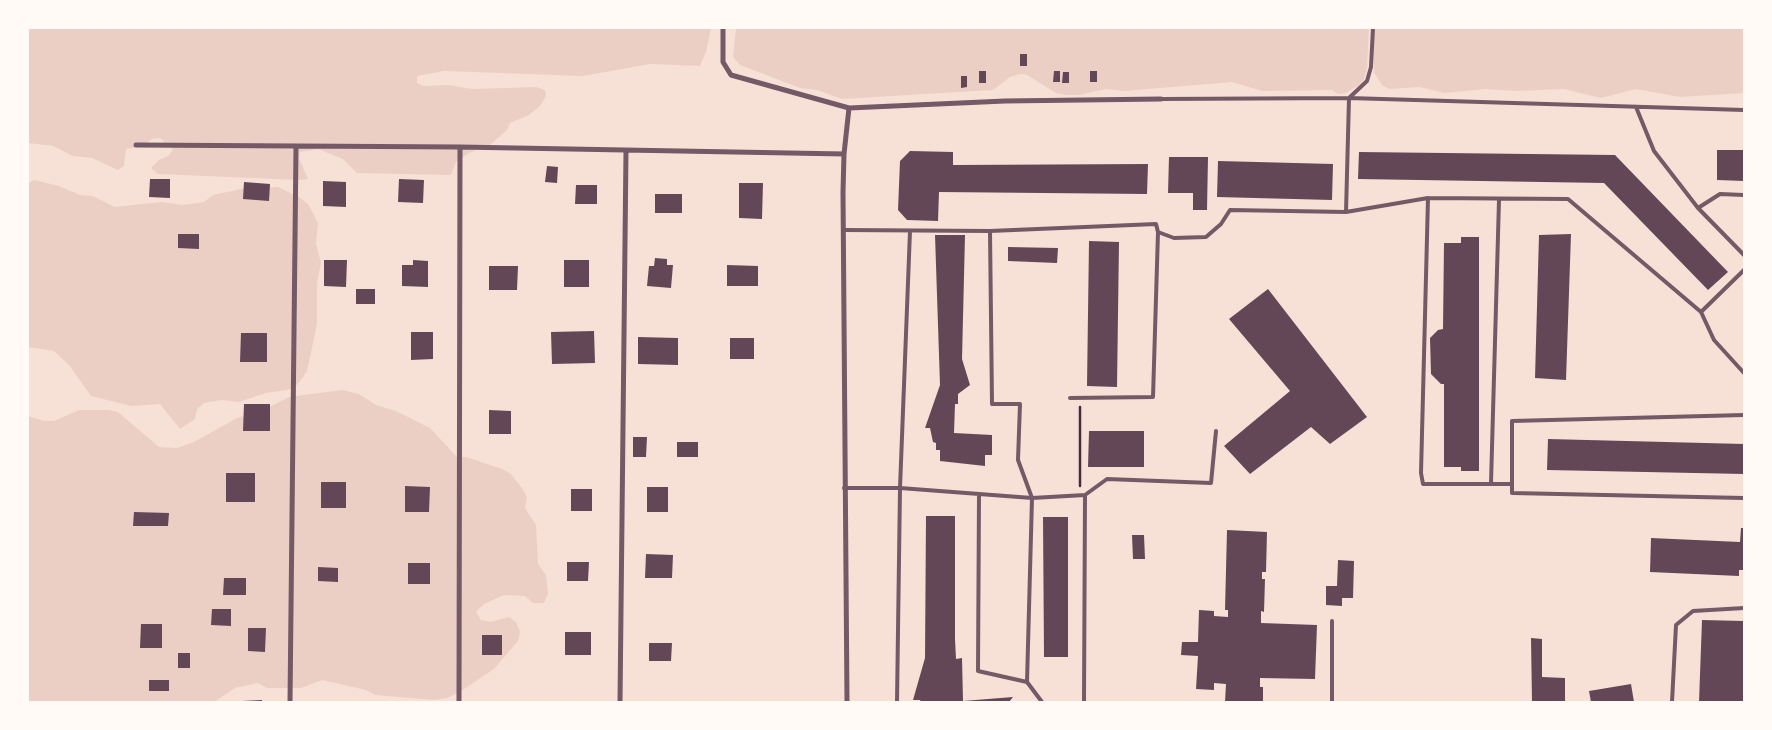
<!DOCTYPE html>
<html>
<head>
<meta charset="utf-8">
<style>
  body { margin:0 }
  #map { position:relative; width:1772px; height:730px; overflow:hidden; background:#f7e1d7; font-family:Montserrat,sans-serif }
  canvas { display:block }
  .frame { position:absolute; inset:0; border:29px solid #fffaf5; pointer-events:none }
</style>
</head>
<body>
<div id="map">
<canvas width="1772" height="730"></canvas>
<div class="frame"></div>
</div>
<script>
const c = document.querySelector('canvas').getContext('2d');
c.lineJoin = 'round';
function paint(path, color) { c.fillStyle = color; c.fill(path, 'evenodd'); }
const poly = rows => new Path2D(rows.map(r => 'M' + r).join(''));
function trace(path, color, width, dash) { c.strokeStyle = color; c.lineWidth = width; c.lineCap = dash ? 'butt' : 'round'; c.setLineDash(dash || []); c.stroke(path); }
const green = poly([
  [28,28,711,28,706,52,700,66,650,64,583,76,444,71,417,76,417,83,424,86,448,85,472,89,536,87,545,90,546,96,540,106,529,115,510,123,507,130,490,145,469,153,456,162,451,175,357,173,343,159,318,149,300,152,299,158,308,179,299,180,158,174,151,168,159,160,168,156,173,150,160,138,152,139,143,146,126,149,124,166,118,170,92,158,73,156,53,146,28,143],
  [736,28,1369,28,1367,68,1364,79,1359,85,1346,93,1338,94,1332,90,1262,91,1232,82,1124,91,1106,89,1079,95,1066,95,1056,93,1027,75,1021,74,1010,77,993,90,842,99,817,90,800,88,740,65,733,57],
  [1374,28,1744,28,1744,93,1680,97,1636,89,1601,98,1564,89,1517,91,1486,89,1444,93,1419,87,1390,89,1383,86,1374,73],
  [34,180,59,186,80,195,93,196,115,207,161,202,183,205,204,202,213,195,246,188,278,187,299,197,308,204,318,223,316,244,321,263,317,283,317,324,307,371,301,380,295,387,287,390,266,393,239,402,222,400,204,403,197,409,195,419,180,429,160,404,131,406,91,396,69,365,54,351,28,347,28,183],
  [342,390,359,394,376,405,396,411,430,428,457,457,466,457,502,469,510,473,522,488,527,497,525,508,536,525,538,564,546,575,548,594,544,603,533,603,525,596,504,595,484,604,476,612,481,620,490,622,509,617,516,622,520,632,518,641,494,669,458,693,447,698,435,700,375,695,366,690,322,680,301,688,267,688,258,683,235,688,214,702,28,702,28,416,44,421,54,421,79,410,109,410,118,412,159,447,177,448,194,442,237,418,265,409,289,397]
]);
const building = poly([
  [1020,54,1027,54,1027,66,1020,66],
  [979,71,986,71,986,83,979,83],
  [1054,71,1060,71,1060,82,1053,82],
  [1090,71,1097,71,1097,82,1090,82],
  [1063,72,1069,72,1069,83,1062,83],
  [961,76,967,76,967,87,961,88],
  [1717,150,1744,150,1744,181,1717,180],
  [910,151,953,152,953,165,1148,164,1147,194,939,192,938,221,907,220,898,210,900,161],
  [1359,152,1615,155,1728,272,1708,290,1604,183,1358,179],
  [1169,157,1208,157,1207,210,1193,210,1193,193,1168,193],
  [1218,161,1333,164,1332,200,1217,197],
  [547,166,558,167,557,183,545,182],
  [150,179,170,179,170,198,149,197],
  [399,179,424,180,423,203,398,202],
  [323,181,346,182,346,207,323,206],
  [244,182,270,184,269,201,243,199],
  [739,183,763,183,762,219,739,218],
  [576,185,597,185,597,204,575,204],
  [655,194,682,194,682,213,655,213],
  [178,234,199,234,199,249,178,248],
  [1571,234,1566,380,1535,378,1539,235],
  [935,235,965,235,962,359,970,385,958,394,958,404,955,404,954,433,992,435,992,455,985,455,985,466,940,461,940,450,936,450,936,443,933,442,930,428,925,428,940,385],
  [1461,237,1479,237,1479,471,1461,471,1461,467,1444,467,1444,384,1441,384,1431,374,1430,338,1438,330,1443,329,1444,243,1461,243],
  [1089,241,1119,242,1117,387,1087,386],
  [1008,247,1058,248,1057,263,1008,261],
  [655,258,667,259,667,265,673,265,671,288,647,286,649,266,654,266],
  [324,260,347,260,346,287,324,286],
  [413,260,428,261,428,287,402,286,402,265,413,265],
  [564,260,589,260,589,287,564,287],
  [727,265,758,266,758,286,727,286],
  [489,266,518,266,517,290,489,290],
  [356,289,375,289,375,304,356,304],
  [1268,289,1367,417,1330,444,1311,427,1250,474,1224,446,1290,391,1229,319],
  [594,331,595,363,552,364,551,332],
  [411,332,433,332,433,359,411,360],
  [241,333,267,333,267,362,240,362],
  [638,337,678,338,678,365,638,364],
  [730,338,754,338,754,359,730,359],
  [244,404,270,404,270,431,243,431],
  [489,410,511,411,511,434,489,434],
  [1089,431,1144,431,1144,467,1088,467],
  [633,437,647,437,646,457,633,457],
  [1548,439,1744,444,1744,474,1547,470],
  [677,442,698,442,698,457,677,457],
  [226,473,255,473,255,502,226,502],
  [321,482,346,482,346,508,321,508],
  [405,486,430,487,429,512,405,512],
  [647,487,668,487,668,512,647,512],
  [571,489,592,489,592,511,571,511],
  [134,512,169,513,168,526,133,526],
  [926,516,955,516,955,639,956,659,962,658,963,701,1013,697,1009,702,921,702,920,700,913,700,925,658],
  [1043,517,1068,517,1068,657,1044,657],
  [1741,528,1744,528,1744,570,1739,570,1739,576,1650,572,1651,538,1740,542],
  [1227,530,1267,532,1266,572,1262,572,1262,579,1265,579,1264,612,1261,611,1261,623,1317,625,1315,679,1260,678,1260,687,1263,687,1263,702,1225,702,1226,684,1214,683,1214,690,1196,689,1198,656,1181,655,1182,642,1198,642,1199,610,1214,611,1214,616,1228,617,1228,610,1225,610],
  [1132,535,1144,535,1145,559,1133,559],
  [646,554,673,555,672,578,645,578],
  [1338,560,1354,561,1353,598,1342,598,1342,606,1326,605,1326,586,1337,586],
  [567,562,589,562,588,581,567,581],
  [408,563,430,563,430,584,408,584],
  [318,567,338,568,338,582,318,581],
  [224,578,246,578,246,595,223,595],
  [212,609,231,609,231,626,211,625],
  [1702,620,1744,621,1744,702,1699,702],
  [141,624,162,624,162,648,140,648],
  [248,628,266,628,265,652,248,651],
  [565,632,591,632,591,655,565,655],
  [482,635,502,635,502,655,482,655],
  [1531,638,1542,639,1542,677,1565,678,1565,702,1532,702],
  [649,643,672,643,671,661,649,661],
  [178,653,190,653,190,668,178,668],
  [149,680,169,680,169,691,149,691],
  [1631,684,1634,702,1591,702,1589,691],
  [262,700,262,702,242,702,242,701]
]);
const path = poly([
  [1080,407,1080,486]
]);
const service = poly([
  [1161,99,1349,98,1744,110],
  [1636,107,1654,151,1698,208,1720,194,1744,195],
  [1428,198,1421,473,1423,484,1512,484],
  [1698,208,1744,255],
  [1346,212,1349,98,1367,81,1371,67,1373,28],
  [844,230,990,231,1156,224,1158,232,1153,397,1070,398],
  [990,231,992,404,1020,404,1018,460,1032,498,1027,682,1042,702],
  [1158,232,1174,238,1206,237,1221,224,1230,210,1346,212,1428,198,1568,199,1701,312,1744,270],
  [1701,312,1714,340,1744,373],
  [1744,415,1512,421,1512,493,1744,498],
  [1491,483,1499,200],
  [844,488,900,488,1032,498,1085,495,1084,702],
  [979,494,978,671,1027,682],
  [1085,495,1107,479,1211,483,1216,431],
  [897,702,900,488,910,231],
  [1332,702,1332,621],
  [1672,702,1676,625,1693,611,1744,608]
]);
const minor = poly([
  [723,28,723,62,731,75,849,108,1005,101,1161,99],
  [136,145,460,147,844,154],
  [290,702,296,147],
  [459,702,460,147],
  [620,702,626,151],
  [847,702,843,192,844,154,849,108]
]);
paint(green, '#ebcfc5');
paint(building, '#644757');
trace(path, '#4a2c40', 2.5);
trace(service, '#755966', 4);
trace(minor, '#755966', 5);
</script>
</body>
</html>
